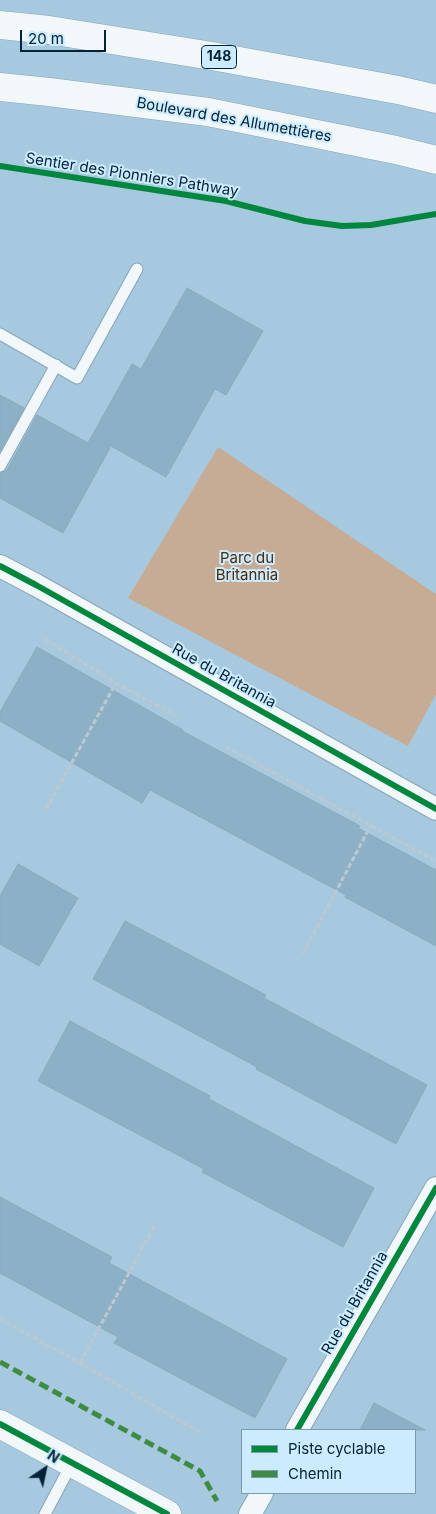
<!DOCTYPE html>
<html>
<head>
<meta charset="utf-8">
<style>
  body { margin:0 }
  #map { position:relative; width:436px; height:1514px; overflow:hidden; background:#a7c9df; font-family:Inter,sans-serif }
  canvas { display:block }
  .legend { position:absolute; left:241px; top:1429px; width:175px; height:65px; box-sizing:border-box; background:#ccebff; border:1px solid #7a9bae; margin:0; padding:6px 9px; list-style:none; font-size:15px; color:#002335 }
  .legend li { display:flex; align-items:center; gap:10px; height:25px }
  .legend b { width:25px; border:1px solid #7a9bae }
  .north { position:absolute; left:20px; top:1444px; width:50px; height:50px; -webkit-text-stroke:4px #ccebff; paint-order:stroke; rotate:34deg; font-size:14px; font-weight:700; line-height:20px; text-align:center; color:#002335 }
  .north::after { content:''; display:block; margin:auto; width:18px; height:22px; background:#002335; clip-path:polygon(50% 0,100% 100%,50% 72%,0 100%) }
  .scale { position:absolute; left:20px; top:30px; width:86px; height:22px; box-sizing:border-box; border:2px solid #002335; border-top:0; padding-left:6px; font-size:15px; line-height:18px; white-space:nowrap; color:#002335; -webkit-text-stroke:4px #ccebff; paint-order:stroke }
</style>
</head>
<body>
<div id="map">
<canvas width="436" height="1514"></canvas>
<ul class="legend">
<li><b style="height:6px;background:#00873e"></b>Piste cyclable</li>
<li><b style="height:6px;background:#3e8c42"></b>Chemin</li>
</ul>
<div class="north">N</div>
<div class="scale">20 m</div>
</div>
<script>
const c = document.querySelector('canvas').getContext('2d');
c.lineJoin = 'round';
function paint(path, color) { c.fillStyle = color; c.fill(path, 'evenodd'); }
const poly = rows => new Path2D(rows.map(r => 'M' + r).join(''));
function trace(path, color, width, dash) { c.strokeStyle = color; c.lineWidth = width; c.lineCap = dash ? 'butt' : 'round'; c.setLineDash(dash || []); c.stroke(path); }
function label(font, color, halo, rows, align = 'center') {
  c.font = font + ' Inter,sans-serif'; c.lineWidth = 4; c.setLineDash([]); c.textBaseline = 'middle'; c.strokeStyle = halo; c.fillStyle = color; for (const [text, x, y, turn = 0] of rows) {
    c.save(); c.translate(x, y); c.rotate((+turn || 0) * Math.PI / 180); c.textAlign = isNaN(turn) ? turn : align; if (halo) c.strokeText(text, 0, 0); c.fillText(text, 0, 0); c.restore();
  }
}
const green = poly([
  [218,447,436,594,436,694,408,746,128,598]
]);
const building = poly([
  [187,288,263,331,226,395,215,389,166,477,111,446,63,533,0,498,0,473,7,470,37,415,88,443,132,364,141,369,187,288],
  [0,395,24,408,0,451,0,395],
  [37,647,183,730,182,731,360,826,358,828,436,870,436,946,345,897,346,895,150,790,142,803,0,721,0,712,37,647],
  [18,864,78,898,39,966,0,944,0,896,18,864],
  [125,921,266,995,264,998,427,1085,396,1144,256,1069,257,1067,93,979,125,921],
  [70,1021,210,1096,209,1099,374,1188,343,1247,202,1172,204,1169,38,1081,70,1021],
  [0,1197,112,1257,109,1263,287,1359,255,1418,114,1343,118,1337,0,1273,0,1197],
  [374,1403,425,1430,360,1430,374,1403]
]);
const path = poly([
  [45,639,116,683,177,716],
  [226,747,436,861],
  [46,809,116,683],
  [303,954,371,825],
  [0,1319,80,1363,199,1432],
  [80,1363,155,1225]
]);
const lane = poly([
  [0,334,77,378,137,269],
  [0,466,56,365],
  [45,1514,72,1463]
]);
const street = poly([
  [0,566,36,585,436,809],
  [297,1430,436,1188],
  [250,1514,262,1493]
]);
const secondary = poly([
  [0,1424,167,1514]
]);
const highway = poly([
  [0,25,49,30,212,56,398,90,436,99],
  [0,87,49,92,208,112,396,150,436,160]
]);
const quiet = poly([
  [0,1362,200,1471,217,1501]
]);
const cycleway = poly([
  [0,166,226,201,305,221,342,226,371,225,436,214],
  [0,566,36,585,436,809],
  [0,1424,167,1514],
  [297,1430,436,1188]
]);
const shields = [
  [219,57,35]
];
const shieldNames = [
  ["148",219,57]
];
const streetNames = [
  ["Boulevard des Allumettières",234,120,10],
  ["Sentier des Pionniers Pathway",132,175,9],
  ["Rue du Britannia",224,676,29],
  ["Rue du Britannia",355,1303,-60]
];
const parkNames = [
  ["Parc du",247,558],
  ["Britannia",247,575]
];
paint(green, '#c7ac95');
paint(building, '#8cb1c7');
trace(building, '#8aa9bc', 1);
trace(lane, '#86a5b7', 13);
trace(street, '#86a5b7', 24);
trace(secondary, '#86a5b7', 29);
trace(highway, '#86a5b7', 29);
trace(path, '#bdc8cf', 3, [5, 2.5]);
trace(lane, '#f2f7fa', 11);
trace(street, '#f2f7fa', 22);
trace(secondary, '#f2f7fa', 28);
trace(highway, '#f2f7fa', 28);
trace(quiet, '#3e8c42', 5, [10, 5]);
trace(cycleway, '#00873e', 6);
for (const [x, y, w] of shields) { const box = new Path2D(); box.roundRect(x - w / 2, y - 11.5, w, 23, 4); c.fillStyle = '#ccebff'; c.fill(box); trace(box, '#002335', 1); }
label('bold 14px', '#002335', null, shieldNames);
label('15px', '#002335', '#ccebff', streetNames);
label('15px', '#4c290b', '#ccebff', parkNames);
</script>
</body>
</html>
